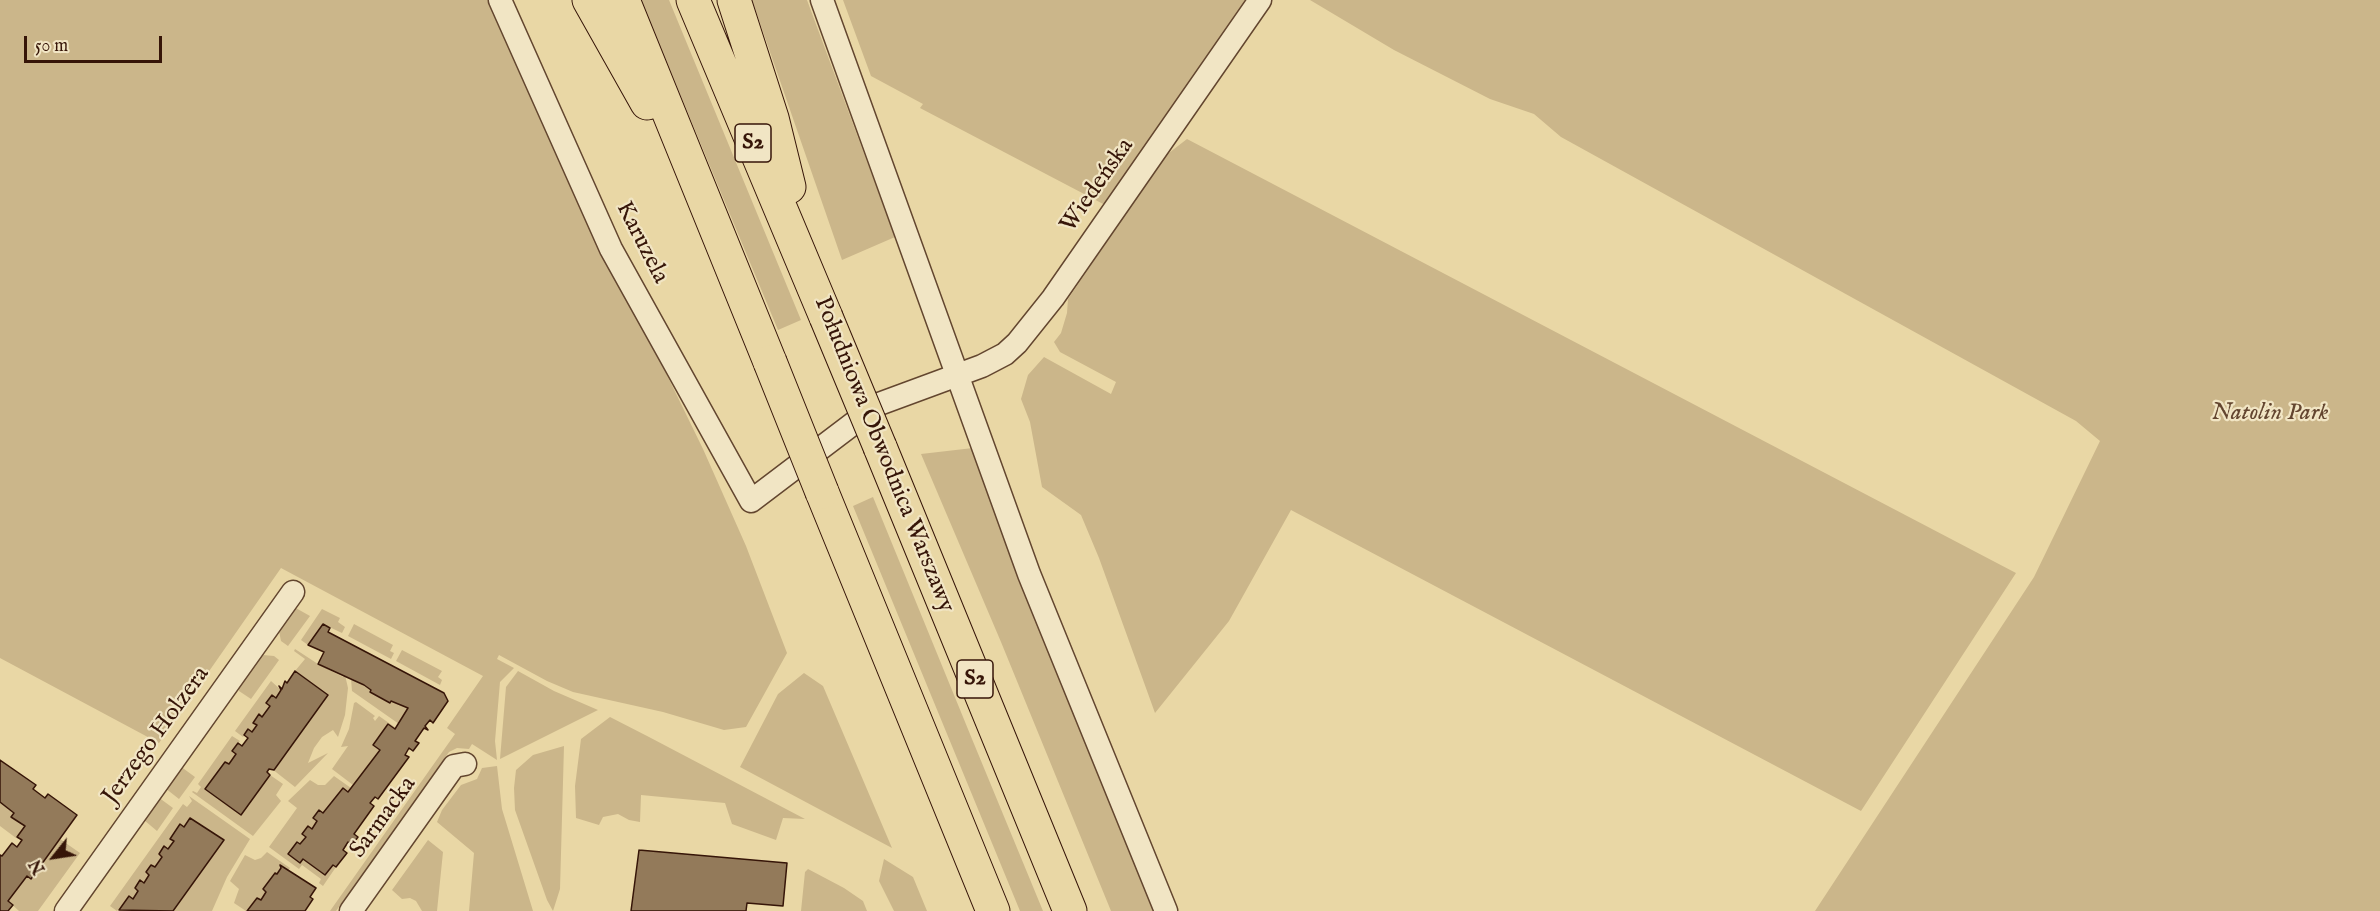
<!DOCTYPE html>
<html>
<head>
<meta charset="utf-8">
<style>
  body { margin:0 }
  #map { position:relative; width:2380px; height:911px; overflow:hidden; background:#e9d7a5; font-family:"IM FELL English",serif }
  canvas { display:block }
  .north { position:absolute; left:24px; top:827px; width:60px; height:60px; -webkit-text-stroke:4px #f1e5c4; paint-order:stroke; rotate:240deg; font-size:16px; font-weight:700; line-height:24px; text-align:center; color:#361508 }
  .north::after { content:''; display:block; margin:auto; width:21px; height:27px; background:#361508; clip-path:polygon(50% 0,100% 100%,50% 72%,0 100%) }
  .scale { position:absolute; left:24px; top:36px; width:138px; height:27px; box-sizing:border-box; border:3px solid #361508; border-top:0; padding-left:8px; font-size:18px; line-height:21px; white-space:nowrap; color:#361508; -webkit-text-stroke:4px #f1e5c4; paint-order:stroke }
</style>
</head>
<body>
<div id="map">
<canvas width="2380" height="911"></canvas>
<div class="north">N</div>
<div class="scale">50 m</div>
</div>
<script>
const c = document.querySelector('canvas').getContext('2d');
c.lineJoin = 'round';
function paint(path, color) { c.fillStyle = color; c.fill(path, 'evenodd'); }
const poly = rows => new Path2D(rows.map(r => 'M' + r).join(''));
function trace(path, color, width, dash) { c.strokeStyle = color; c.lineWidth = width; c.lineCap = dash ? 'butt' : 'round'; c.setLineDash(dash || []); c.stroke(path); }
function label(font, color, halo, rows, align = 'center') {
  c.font = font + ' "IM FELL English",serif'; c.lineWidth = 4.5; c.setLineDash([]); c.textBaseline = 'middle'; c.strokeStyle = halo; c.fillStyle = color; for (const [text, x, y, turn = 0] of rows) {
    c.save(); c.translate(x, y); c.rotate((+turn || 0) * Math.PI / 180); c.textAlign = isNaN(turn) ? turn : align; if (halo) c.strokeText(text, 0, 0); c.fillText(text, 0, 0); c.restore();
  }
}
const green = poly([
  [0,0,490,0,531,96,703,449,746,546,787,653,746,727,724,730,663,712,573,692,547,681,499,655,497,659,514,668,500,682,495,741,497,760,472,744,469,749,457,748,449,752,336,911,330,911,455,734,447,728,483,676,281,568,159,743,0,658],
  [641,0,669,0,801,320,778,330],
  [752,0,807,0,895,237,842,260],
  [843,0,1246,0,1107,206,920,108,923,104,871,76],
  [1310,0,2380,0,2380,911,1815,911,2034,577,2100,441,2076,421,1561,137,1534,114,1490,99,1394,50],
  [1187,139,2016,573,1861,811,1291,510,1229,621,1155,713,1099,558,1081,515,1042,487,1030,422,1021,399,1028,375,1044,357,1111,394,1116,382,1060,352,1054,342,1061,333,1067,313,1068,299,1165,156],
  [973,448,1158,911,1111,911,1001,642,921,454],
  [873,497,972,739,1043,911,1020,911,872,552,853,506],
  [294,607,310,616,288,646,281,641,279,631],
  [322,609,340,618,338,622,345,627,342,633,323,624,308,645,301,640],
  [354,624,393,645,390,651,394,653,391,659,348,636],
  [295,649,318,664,343,677,345,675,348,688,345,715,338,737,333,730,322,737,314,748,308,763,328,753,295,787,272,769,295,671,305,659,294,651],
  [402,650,442,671,438,677,442,680,440,685,396,661],
  [263,655,274,656,279,660,251,699,239,691,238,687,258,657],
  [518,671,554,691,598,710,500,759,506,687],
  [804,673,823,686,892,848,740,767,778,694],
  [351,679,371,690,370,692,389,703,391,701,408,708,399,724,352,691],
  [271,681,281,690,276,698,267,703,270,706,262,717,259,714,253,722,257,725,252,732,248,730,243,737,235,731],
  [356,702,375,716,373,718,375,721,379,716,396,728,353,785,332,769,348,746,341,747,349,729,354,703],
  [610,717,649,737,805,819,783,818,776,840,732,824,725,803,641,795,640,822,629,820,618,814,603,817,599,825,576,818,575,786,581,739],
  [232,736,240,741,233,751,236,754,229,764,225,762,206,789,241,815,270,775,283,784,276,795,281,801,253,836,192,792,193,791,197,793,201,787,198,784],
  [564,746,560,889,553,911,547,900,515,810,514,788,516,770,533,755],
  [180,766,195,777,179,799,165,788],
  [497,766,502,809,533,911,469,911,474,853,437,822,442,810,461,785,477,779,482,768],
  [334,776,351,788,348,792,343,788,312,829,308,826,302,834,306,837,300,844,297,842,288,854,300,863,303,859,333,865,336,867,323,886,319,883,321,879,302,865,299,869,269,847,297,808,288,801,310,780,318,785,325,785],
  [189,796,250,839,227,877,212,911,173,911,223,840,190,818,184,827,180,825,170,838,174,841,168,849,164,847,159,854,162,857,155,867,151,865,146,872,149,875,144,883,140,881,135,888,138,891,133,899,129,896,117,911,110,906,183,804,187,807,192,801],
  [158,797,173,808,157,831,144,820],
  [0,803,14,813,11,817,25,826,16,838,0,826],
  [60,839,80,853,38,911,19,911,8,901,27,876,31,879],
  [428,840,443,852,437,911,422,911,416,901,410,898,402,899,392,890],
  [267,852,290,868,288,871,280,866,281,868,277,874,274,873,263,889,266,892,261,900,257,898,246,911,234,903,239,889,230,881,245,855,255,860,261,858],
  [884,859,913,877,927,911,894,911,879,881],
  [808,869,844,888,863,901,867,911,801,911,805,872]
]);
const building = poly([
  [323,624,330,628,328,632,444,693,448,701,433,723,430,720,425,726,428,730,424,728,415,741,419,743,413,751,409,748,405,755,409,757,378,799,375,797,370,803,374,806,354,834,358,837,352,845,348,842,343,850,347,853,336,867,333,865,325,875,303,859,300,863,288,854,297,842,300,844,306,837,302,834,308,826,312,829,317,821,313,818,319,810,323,813,343,788,348,792,380,750,373,745,388,724,395,729,408,708,391,701,390,703,370,692,371,690,364,685,318,664,324,652,308,645,323,624],
  [295,671,328,695,274,770,269,769,267,772,270,775,241,815,205,789,225,762,229,764,236,754,232,751,238,743,242,746,248,738,244,735,248,729,252,732,257,725,253,723,259,714,262,717,270,706,266,703,272,695,276,698,281,690,279,686,282,689,285,681,287,683,295,671],
  [0,760,36,785,33,789,45,798,48,794,77,815,31,879,27,876,8,901,13,905,8,911,0,911,0,855,2,856,12,843,17,847,22,840,17,837,25,826,11,817,14,813,0,802,0,760],
  [190,818,224,840,173,911,119,910,129,896,133,899,138,891,135,888,140,880,144,883,149,875,146,872,151,865,155,867,162,857,159,854,164,846,168,849,174,841,170,839,180,824,184,827,190,818],
  [639,850,787,863,783,906,747,903,746,911,631,911,639,850],
  [280,865,316,888,310,897,313,899,305,911,247,911,257,898,261,900,266,892,263,889,275,873,277,874,281,868,280,865]
]);
const street = poly([
  [500,0,611,249,751,501,879,404,982,366,1005,354,1017,343,1053,298,1260,0],
  [822,0,1029,574,1166,911],
  [66,911,293,592],
  [351,911,454,766,465,764]
]);
const highway = poly([
  [589,0,647,103],
  [623,0,770,362],
  [693,0,826,317],
  [734,0,772,118,789,187],
  [880,447,1070,911],
  [822,492,993,911]
]);
const highwayBridge = poly([
  [826,317,880,447],
  [770,362,822,492]
]);
const shields = [
  [753,143,36],
  [975,679,36]
];
const shieldNames = [
  ["S2",753,143],
  ["S2",975,679]
];
const streetNames = [
  ["Wiedeńska",1098,186,-55],
  ["Karuzela",641,243,63],
  ["Południowa Obwodnica Warszawy",883,455,68],
  ["Jerzego Holzera",157,736,-54],
  ["Sarmacka",384,818,-54]
];
const parkNames = [
  ["Natolin Park",2270,414]
];
paint(green, '#cbb68a');
paint(building, '#937a5a');
trace(building, '#361508', 1.5);
trace(street, '#63462f', 25);
trace(highway, '#361508', 35);
trace(street, '#f1e5c4', 22);
trace(highway, '#e9d7a5', 33);
trace(highwayBridge, '#361508', 35, []);
trace(highwayBridge, '#e9d7a5', 33);
for (const [x, y, w] of shields) { const box = new Path2D(); box.roundRect(x - w / 2, y - 19, w, 38, 4.5); c.fillStyle = '#f1e5c4'; c.fill(box); trace(box, '#361508', 1.5); }
label('bold 22px', '#361508', null, shieldNames);
label('24px', '#361508', '#f1e5c4', streetNames);
label('italic 24px', '#63452f', '#f1e5c4', parkNames);
</script>
</body>
</html>
